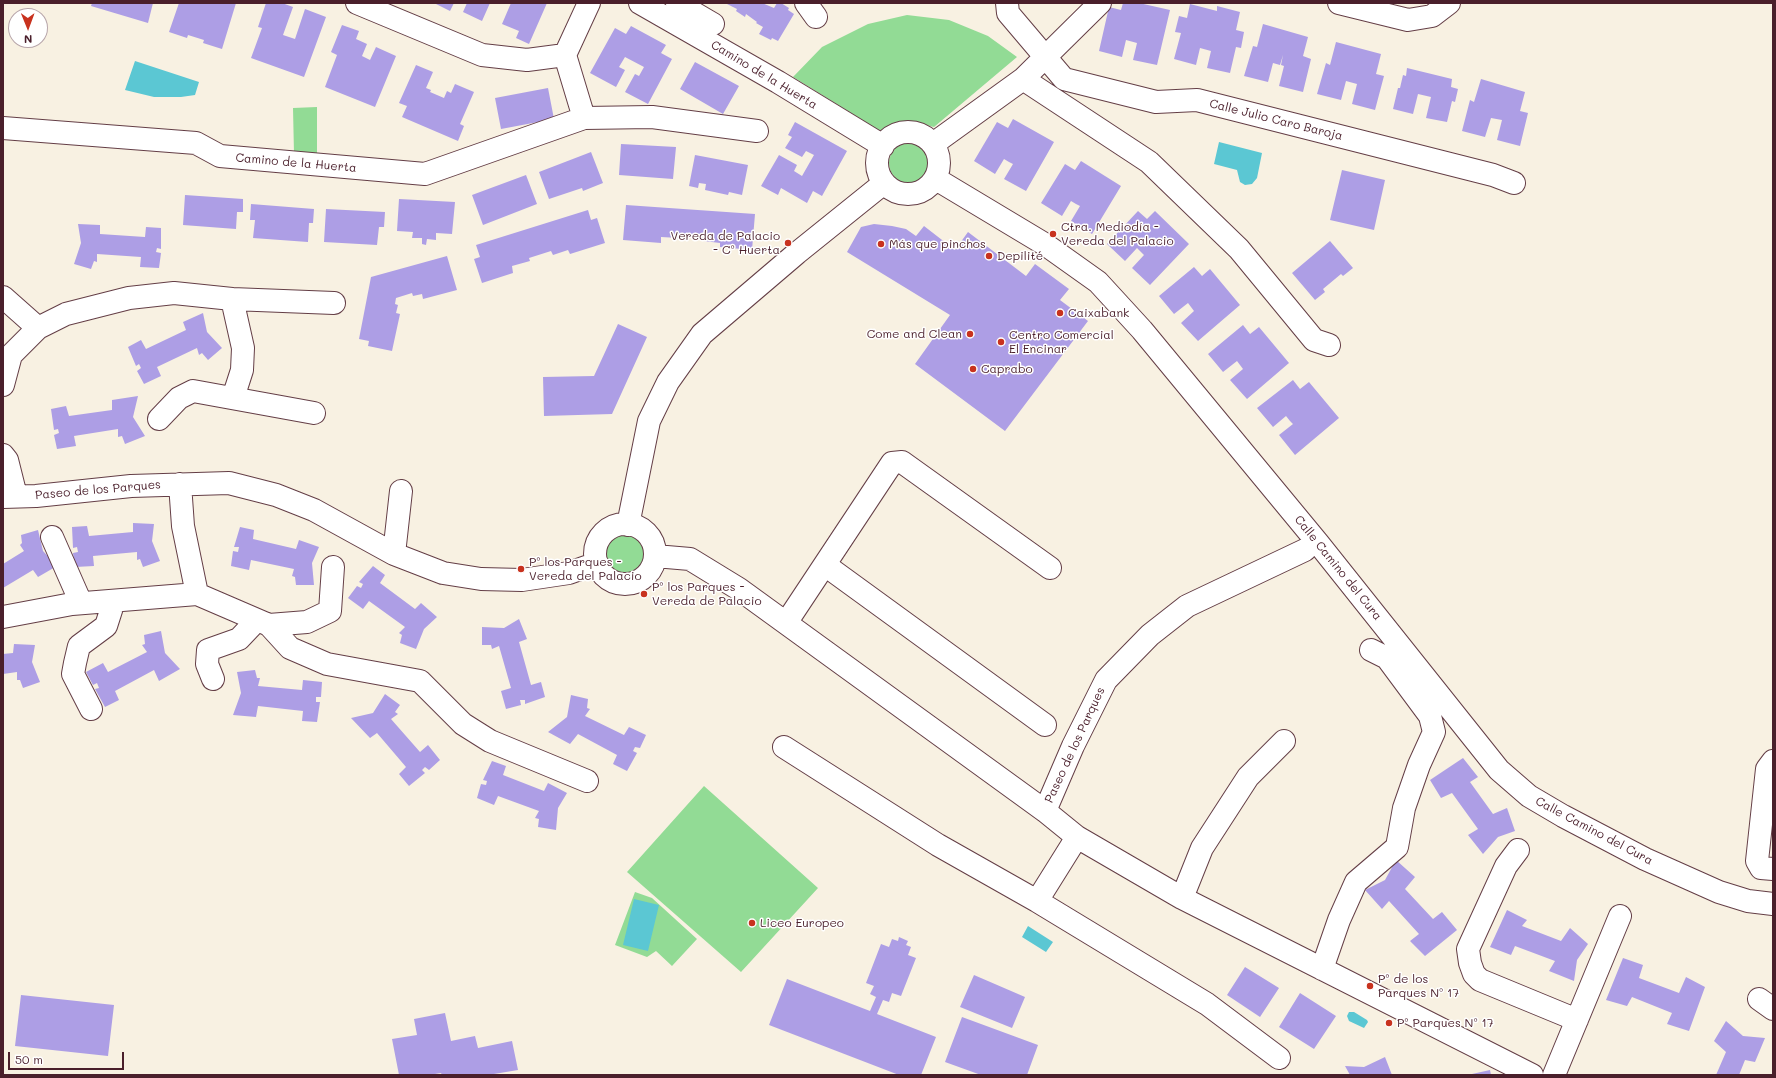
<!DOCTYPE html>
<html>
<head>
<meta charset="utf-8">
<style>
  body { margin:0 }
  #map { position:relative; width:1776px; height:1078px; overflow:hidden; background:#f8f1e2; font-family:Mali,sans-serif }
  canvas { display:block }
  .frame { position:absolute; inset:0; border:4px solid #4a1f2b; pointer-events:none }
  .north { position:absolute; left:8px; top:8px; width:40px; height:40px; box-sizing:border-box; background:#fff; border:1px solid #b7a5aa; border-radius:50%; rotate:179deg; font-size:11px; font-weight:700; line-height:16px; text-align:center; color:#4a1f2b }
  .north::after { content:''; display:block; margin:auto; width:14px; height:18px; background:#c8321e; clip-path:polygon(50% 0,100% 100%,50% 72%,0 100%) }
  .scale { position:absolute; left:8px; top:1052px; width:116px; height:18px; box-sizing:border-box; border:2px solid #4a1f2b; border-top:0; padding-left:5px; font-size:12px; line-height:14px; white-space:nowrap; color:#4a1f2b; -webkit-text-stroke:3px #fff; paint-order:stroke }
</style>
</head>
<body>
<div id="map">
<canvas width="1776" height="1078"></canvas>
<div class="frame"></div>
<div class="north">N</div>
<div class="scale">50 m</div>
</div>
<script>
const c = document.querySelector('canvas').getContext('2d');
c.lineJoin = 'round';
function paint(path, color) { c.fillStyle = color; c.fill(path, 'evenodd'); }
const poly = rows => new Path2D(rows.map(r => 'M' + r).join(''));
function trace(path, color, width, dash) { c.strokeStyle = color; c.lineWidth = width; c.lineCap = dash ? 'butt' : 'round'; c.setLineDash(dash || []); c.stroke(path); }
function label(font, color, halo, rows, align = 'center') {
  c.font = font + ' Mali,sans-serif'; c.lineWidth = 3; c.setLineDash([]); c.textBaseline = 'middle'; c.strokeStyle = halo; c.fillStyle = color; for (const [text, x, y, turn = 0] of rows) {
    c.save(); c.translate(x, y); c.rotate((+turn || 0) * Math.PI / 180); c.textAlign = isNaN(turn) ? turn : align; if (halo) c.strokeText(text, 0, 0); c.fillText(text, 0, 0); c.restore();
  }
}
const green = poly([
  [907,15,949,20,988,36,1017,57,934,127,922,124,898,122,880,131,793,77,822,47,868,24],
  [317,107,317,153,294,154,293,108],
  '889 163a21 21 0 1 1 42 0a21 21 0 1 1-42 0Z',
  '602 555a21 21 0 1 1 42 0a21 21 0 1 1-42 0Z',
  [704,786,818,888,741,972,627,872],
  [635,892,652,898,697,939,672,966,656,951,647,957,615,945]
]);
const water = poly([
  [135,61,199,82,195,95,181,97,154,97,125,90],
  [1219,142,1262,153,1257,178,1252,184,1245,185,1240,182,1237,170,1214,164],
  [634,899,659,905,648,951,623,945],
  [1028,926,1053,942,1046,952,1022,937],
  [1349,1012,1354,1012,1367,1020,1368,1022,1364,1028,1349,1021,1347,1016]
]);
const building = poly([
  [92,3,153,3,148,23,91,6],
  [179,3,236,3,222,49,203,43,204,40,188,35,187,38,169,32],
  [266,3,282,3,293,7,283,35,295,39,305,9,326,17,304,77,251,58,262,28,258,27],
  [434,3,454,3,450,11],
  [467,3,490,3,482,21,463,12],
  [511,3,547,3,529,44,516,38,519,31,502,24],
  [725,3,762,3,774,8,777,3,781,3,789,8,788,10,794,14,778,41,772,38,771,40,759,34,763,27,756,23,757,22,746,14,745,17,736,11,737,9],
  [1123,3,1139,3,1170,10,1157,65,1133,60,1137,43,1126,40,1122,57,1099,51,1109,7,1121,10],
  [1190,4,1217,11,1217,6,1240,12,1236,30,1244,32,1241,48,1236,47,1230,73,1207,68,1211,51,1200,48,1196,65,1174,59,1181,33,1175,32,1179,16,1187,18],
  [1263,24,1308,37,1303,56,1311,59,1303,92,1279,86,1284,66,1281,65,1283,55,1280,65,1273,63,1268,82,1244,76,1253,46,1257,47],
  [342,25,359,31,356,39,367,44,362,56,370,60,376,47,396,56,375,107,325,87,337,55,331,52],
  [631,26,666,45,661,53,672,59,648,104,625,92,635,74,639,76,644,67,625,57,619,67,625,70,616,87,590,73,615,28,626,34],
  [1336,42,1381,54,1376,74,1384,76,1375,110,1352,104,1357,84,1346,81,1341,100,1317,94,1326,63,1330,65],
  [695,62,739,86,723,114,680,89],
  [416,65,433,72,426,88,431,90,430,92,444,98,447,91,451,93,455,84,474,92,460,124,464,126,458,141,402,117,407,106,399,103],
  [1407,68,1452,79,1451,87,1458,89,1455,102,1452,101,1447,122,1426,118,1431,97,1418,94,1413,114,1393,109,1398,88,1400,88,1403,75,1406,76],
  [1481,79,1525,92,1520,111,1528,113,1520,146,1497,140,1502,120,1491,118,1485,137,1462,131,1470,100,1474,102],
  [548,88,554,119,501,129,495,98],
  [1013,119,1054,142,1026,191,1004,179,1013,164,1009,162,1004,159,995,174,974,161,997,122,1008,128],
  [795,122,847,151,822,196,813,191,807,203,781,188,778,195,761,186,779,155,797,165,794,171,802,176,814,155,806,151,802,157,785,148,792,137,788,135],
  [621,144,676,147,673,179,619,175],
  [591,152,603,183,583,191,582,188,549,199,539,172],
  [695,155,748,165,742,195,729,192,728,195,705,190,706,184,699,183,698,188,689,186],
  [1081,161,1121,186,1092,234,1071,221,1080,206,1076,204,1071,201,1062,216,1041,203,1065,164,1075,170],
  [1342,170,1385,180,1374,230,1330,220],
  [526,175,537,204,483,225,472,195],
  [185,195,243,199,243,212,237,212,236,229,183,225],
  [399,199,455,202,452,234,436,233,436,240,427,239,426,245,422,244,422,238,412,238,413,232,397,231],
  [251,204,314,209,313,223,309,223,308,242,253,238,255,220,250,220],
  [626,205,755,214,752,250,720,247,720,243,704,241,705,235,679,234,679,238,661,237,661,243,623,240],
  [326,209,385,212,384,227,379,227,377,245,324,242],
  [588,210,591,220,597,218,605,243,570,254,568,250,553,255,551,251,529,258,530,261,512,266,513,273,482,283,474,259,480,257,476,245],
  [1138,211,1147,219,1155,211,1189,244,1150,285,1132,268,1144,255,1137,248,1125,261,1107,244],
  [78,224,100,225,100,234,145,237,146,227,161,228,161,249,157,248,156,252,161,253,159,268,140,267,141,257,97,254,97,262,94,261,91,269,74,264,81,243],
  [874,224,892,226,906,229,916,236,924,226,955,250,968,232,1026,276,1035,264,1069,289,1060,300,1088,321,1005,431,915,364,950,315,847,252,861,227],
  [1330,241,1353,268,1343,276,1341,274,1323,289,1325,292,1315,300,1292,273],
  [447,256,457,290,423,299,422,294,413,296,412,293,396,298,395,304,398,305,396,313,400,314,392,351,368,346,369,341,359,339,371,277],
  [1194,267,1202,276,1210,269,1240,305,1198,341,1181,323,1194,311,1188,303,1174,314,1159,296],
  [203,313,207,332,222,348,208,360,202,353,199,355,197,348,157,367,161,376,144,384,137,371,141,368,139,364,136,366,128,347,141,340,146,349,186,330,183,322],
  [618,324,647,337,612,414,544,416,543,377,594,376],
  [1243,325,1250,334,1259,327,1289,363,1247,399,1230,380,1243,369,1237,361,1223,372,1208,354],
  [1293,380,1300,389,1309,382,1339,418,1295,455,1279,435,1293,424,1290,421,1286,416,1273,427,1257,408],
  [138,396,133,417,145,436,125,444,122,436,118,437,118,429,74,436,76,446,57,449,54,435,59,433,58,429,54,430,51,409,66,406,69,416,112,410,112,400],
  [133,523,154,524,152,541,160,561,143,567,140,559,137,560,137,552,93,556,94,566,75,567,73,553,78,552,77,547,73,548,72,527,87,526,89,536,133,532],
  [240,527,254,530,253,539,296,549,299,540,319,547,312,563,314,585,296,585,295,577,292,576,294,569,251,560,249,570,231,566,233,551,238,552,239,547,234,547],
  [38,530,43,551,57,566,38,577,33,570,3,588,3,564,24,551,20,545,22,543,21,535],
  [373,566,385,575,380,583,415,609,421,603,437,617,424,629,416,649,400,643,402,635,399,633,405,627,369,601,363,609,348,598,357,586,361,588,363,584,359,582],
  [519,619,527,639,519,642,531,685,541,682,545,697,525,704,525,700,520,700,521,705,506,709,501,691,511,688,499,646,492,649,491,645,482,645,482,627,504,628],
  [161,631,165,653,180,669,159,681,154,670,115,691,119,700,105,707,95,689,99,688,97,683,93,685,86,672,103,663,108,672,147,652,142,645,145,644,144,635],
  [14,644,35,645,32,662,40,682,23,688,20,680,17,680,17,672,3,674,3,654,13,653],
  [255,670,257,678,260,678,258,686,302,690,303,680,322,682,321,697,316,697,316,702,320,702,317,722,302,721,303,711,258,706,256,717,233,715,241,693,237,672],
  [385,694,400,705,395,712,398,714,391,719,420,752,428,745,440,760,429,770,425,767,422,770,425,773,409,786,399,774,406,767,377,733,370,738,351,718,373,713],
  [571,695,588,699,587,708,590,709,585,716,624,735,629,727,646,735,640,748,635,747,633,751,637,753,627,771,613,764,617,755,578,734,570,744,548,732,567,717],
  [1463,758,1478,777,1470,782,1493,814,1507,808,1515,831,1498,837,1483,854,1468,835,1478,829,1452,793,1441,798,1430,780],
  [492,761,506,766,503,775,544,791,548,783,567,793,558,808,556,830,538,827,539,819,535,818,539,811,498,796,494,805,477,798,481,784,486,785,487,781,483,780],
  [1396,860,1415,877,1405,889,1433,919,1442,912,1457,930,1425,956,1410,941,1419,934,1389,901,1382,909,1365,890,1385,880],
  [1507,910,1527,920,1522,926,1561,941,1570,928,1588,944,1577,960,1574,981,1549,971,1555,961,1515,946,1511,955,1490,947],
  [899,937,908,941,906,945,911,947,908,955,916,958,901,996,892,993,889,1002,883,1000,877,1014,936,1037,921,1075,899,1075,769,1025,787,979,870,1011,876,997,870,994,874,986,866,983,881,944,889,947,892,939,898,941],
  [1623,958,1643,965,1639,978,1679,993,1686,977,1705,987,1689,1031,1667,1024,1672,1013,1632,997,1627,1006,1606,1000],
  [1245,967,1279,988,1260,1017,1227,995],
  [974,975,1025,997,1012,1028,960,1007],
  [1300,993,1336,1016,1314,1049,1279,1027],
  [21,995,114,1005,108,1056,15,1046],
  [445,1013,451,1041,475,1036,478,1048,512,1041,518,1070,488,1075,442,1075,441,1073,429,1075,399,1075,392,1039,417,1035,414,1019],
  [962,1017,1038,1045,1027,1075,981,1075,945,1062],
  [1726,1021,1743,1036,1765,1038,1755,1062,1745,1060,1739,1075,1716,1075,1726,1052,1714,1041],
  [1385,1057,1392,1075,1350,1075,1345,1066,1364,1067],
  [1490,1070,1491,1075,1472,1075,1472,1074]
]);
const minor = poly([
  [357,3,482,55,527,60,565,55,589,3],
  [640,3,778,82,883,146],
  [677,3,713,24],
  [806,3,816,17],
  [1007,3,1008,13,1064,79,1156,102,1197,100,1493,175,1514,183],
  [1339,3,1408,20,1432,16,1449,3],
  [565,55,584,118],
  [1023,79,1149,162,1239,249,1314,340,1329,345],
  [3,128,196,143,220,156,425,174,584,118,652,117,757,131],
  '877 163a31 31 0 1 1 62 0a31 31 0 1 1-62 0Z',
  [933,144,1023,79,1100,3],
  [936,179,1046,245,1098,282,1142,330,1318,543,1499,770,1529,796,1563,816,1645,859,1719,892,1748,901,1773,904],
  [3,297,38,328],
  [232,299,334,303],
  [3,385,11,355,38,328,66,314,129,298,174,293,232,299,243,348,242,370,233,398],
  [159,419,179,398,193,391,314,413],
  [3,455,7,460,16,496],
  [180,484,183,526,197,594],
  [3,497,36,496,131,486,229,483,276,495,314,510,394,554,443,573,481,579,522,580,569,573,597,563],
  '595 554a30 30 0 1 1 60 0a30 30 0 1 1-60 0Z',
  [628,525,649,421,668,382,702,334,797,253,884,183],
  [52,537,81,603],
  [394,554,401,491],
  [655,556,690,559,739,589,1045,811,1077,837,1182,898,1532,1075],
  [825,565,1045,725],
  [3,617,72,604,197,594,269,625,307,622,330,611,333,567],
  [786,623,892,463,902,462,1050,568],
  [269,625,290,648,327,664,420,681,463,724,490,741,587,781],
  [213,679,207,664,208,650,239,639,257,620],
  [91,709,73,674,75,663,79,646,106,626,114,601],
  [784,747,938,845,1037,901,1207,1004,1279,1058],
  [1773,761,1767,769,1757,861,1761,868,1773,869],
  [1045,811,1073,746,1106,680,1150,635,1187,606,1305,550],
  [1518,850,1506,866,1468,949,1470,963,1474,974,1480,980,1577,1020],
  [1182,898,1202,848,1248,777,1284,741],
  [1037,901,1077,837],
  [1322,969,1339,920,1356,882,1397,847,1404,808,1419,765,1434,732,1430,716,1387,658,1371,650],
  [1759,999,1773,1009],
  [1554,1075,1620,916]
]);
const markers = [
  [1053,234,4,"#c8321e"],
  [788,243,4,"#c8321e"],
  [881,244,4,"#c8321e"],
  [989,256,4,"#c8321e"],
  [1060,313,4,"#c8321e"],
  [970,334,4,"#c8321e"],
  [1001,342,4,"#c8321e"],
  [973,369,4,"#c8321e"],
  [521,569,4,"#c8321e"],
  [644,594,4,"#c8321e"],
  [752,923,4,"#c8321e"],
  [1370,986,4,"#c8321e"],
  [1389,1023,4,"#c8321e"]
];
const streetNames = [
  ["Camino de la Huerta",764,75,31],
  ["Calle Julio Caro Baroja",1276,120,14],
  ["Camino de la Huerta",296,163,5],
  ["Paseo de los Parques",98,490,-5],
  ["Calle Camino del Cura",1338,568,51],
  ["Paseo de los Parques",1075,745,-65],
  ["Calle Camino del Cura",1594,831,28]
];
const poiNames = [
  ["Ctra. Mediodía -",1061,227],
  ["Vereda del Palacio",1061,241],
  ["Vereda de Palacio",780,236,"right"],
  ["- Cº Huerta",780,250,"right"],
  ["Más que pinchos",889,244],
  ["Depilité",997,256],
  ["Caixabank",1068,313],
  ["Come and Clean",962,334,"right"],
  ["Centro Comercial",1009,335],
  ["El Encinar",1009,349],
  ["Caprabo",981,369],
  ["Pº los Parques -",529,562],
  ["Vereda del Palacio",529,576],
  ["Pº los Parques -",652,587],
  ["Vereda de Palacio",652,601],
  ["Liceo Europeo",760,923],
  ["Pº de los",1378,979],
  ["Parques Nº 17",1378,993],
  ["Pº Parques Nº 17",1397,1023]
];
paint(green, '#92db95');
paint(water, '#5bc7d3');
paint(building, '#ad9ee5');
trace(minor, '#643e46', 24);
trace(minor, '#fff', 22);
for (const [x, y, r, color] of markers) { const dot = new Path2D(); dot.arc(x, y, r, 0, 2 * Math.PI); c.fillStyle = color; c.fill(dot); trace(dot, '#fff', 1.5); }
label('12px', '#4a1f2b', '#fff', streetNames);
label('12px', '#4a1f2b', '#fff', poiNames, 'left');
</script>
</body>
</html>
